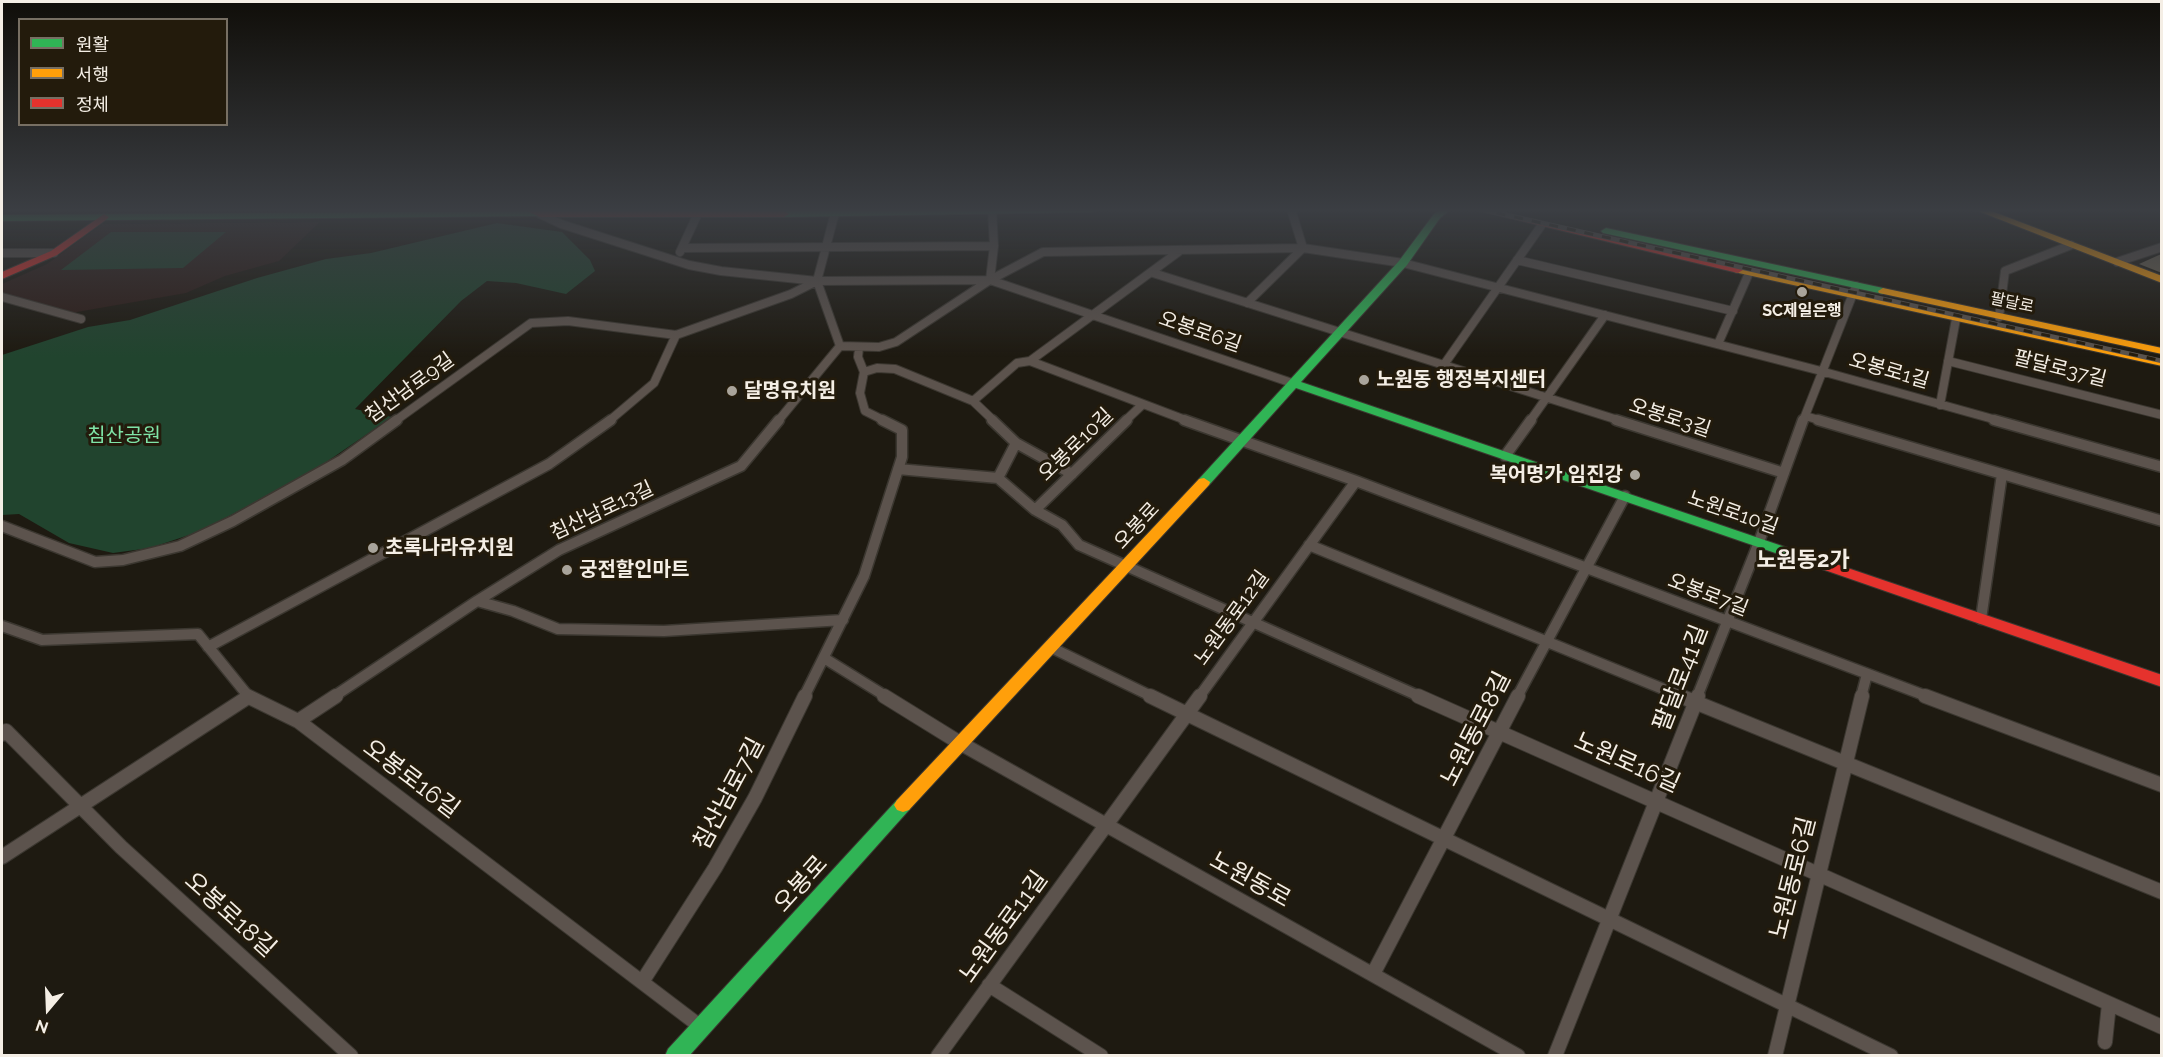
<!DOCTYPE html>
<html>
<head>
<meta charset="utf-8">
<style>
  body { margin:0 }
  #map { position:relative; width:2163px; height:1057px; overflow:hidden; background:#1e1a11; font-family:Raleway,"Noto Sans KR",sans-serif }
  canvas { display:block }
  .frame { position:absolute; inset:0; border:3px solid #f4eee5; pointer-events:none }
  .legend { position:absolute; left:18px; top:18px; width:210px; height:108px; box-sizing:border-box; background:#231b0c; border:2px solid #776f63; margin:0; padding:8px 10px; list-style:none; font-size:18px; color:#f4eee5 }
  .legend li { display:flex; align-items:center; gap:12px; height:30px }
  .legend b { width:30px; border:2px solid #776f63 }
  .north { position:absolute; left:18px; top:979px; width:60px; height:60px; -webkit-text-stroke:4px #231b0c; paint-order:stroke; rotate:199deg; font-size:16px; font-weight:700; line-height:24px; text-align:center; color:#f4eee5 }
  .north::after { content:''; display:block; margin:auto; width:21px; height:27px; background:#f4eee5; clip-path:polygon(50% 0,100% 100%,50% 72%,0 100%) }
</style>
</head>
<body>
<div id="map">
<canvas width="2163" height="1057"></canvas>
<div class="frame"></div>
<ul class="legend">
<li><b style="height:8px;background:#30b455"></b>원활</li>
<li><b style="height:8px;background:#ff9f0a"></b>서행</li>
<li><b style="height:8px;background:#e5322d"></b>정체</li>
</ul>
<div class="north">N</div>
</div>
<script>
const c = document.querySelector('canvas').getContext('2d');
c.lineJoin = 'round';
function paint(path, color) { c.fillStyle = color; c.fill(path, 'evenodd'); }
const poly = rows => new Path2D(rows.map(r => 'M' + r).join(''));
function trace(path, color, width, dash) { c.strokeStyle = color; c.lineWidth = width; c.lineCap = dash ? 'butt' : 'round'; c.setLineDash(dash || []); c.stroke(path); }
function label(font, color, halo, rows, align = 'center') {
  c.font = font + ' Raleway,"Noto Sans KR",sans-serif'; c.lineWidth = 6; c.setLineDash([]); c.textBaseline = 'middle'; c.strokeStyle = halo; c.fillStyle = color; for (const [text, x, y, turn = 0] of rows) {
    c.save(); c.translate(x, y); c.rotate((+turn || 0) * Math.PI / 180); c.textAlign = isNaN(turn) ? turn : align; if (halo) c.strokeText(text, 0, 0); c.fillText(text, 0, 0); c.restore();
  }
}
const education = poly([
  [320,222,279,261,225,276,186,293,71,313,2,295,2,284,47,264,102,224]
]);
const green = poly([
  [497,223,562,232,590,260,595,271,566,294,516,283,487,281,461,301,355,409,392,417,303,478,198,532,150,548,113,553,69,543,19,514,2,515,2,355,88,327,130,320,257,278,326,259,371,253],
  [111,232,226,232,183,268,61,270]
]);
const building = poly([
  [2162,254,2162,273,2139,264,2159,255]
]);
const streetFar2 = poly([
  [540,214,561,224,689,265,721,271,817,281,990,280,1292,383],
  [684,248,994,246],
  [680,252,700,209],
  [2,253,54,253],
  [1517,260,1733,311],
  [2117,262,2162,247],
  [1153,273,1621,421],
  [990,280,994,246,992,209],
  [817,281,840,346],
  [2,297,81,319],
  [1247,303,1303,248,1291,209],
  [1999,317,2005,271,2071,245],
  [1718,344,1749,273],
  [840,346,879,347,896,342,990,280,1043,252,1303,248,1403,263,1821,371,2000,421],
  [859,348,858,357,864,372,860,393,865,411,885,421],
  [1030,361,1188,421],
  [1948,361,2162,415],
  [1443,366,1541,226],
  [864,372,877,368,895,369,973,401,994,421],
  [973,401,1017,363,1030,361,1181,250],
  [1940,405,1956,319],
  [1805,416,1823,421],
  [395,421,531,323,568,321,676,335,791,294,817,281,836,209],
  [609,421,654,383,676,335],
  [778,421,840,346],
  [1125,421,1142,405],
  [1530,421,1605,315],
  [1803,421,1856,286]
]);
const streetFar1 = poly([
  [992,420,1016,443,1072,474],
  [1184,420,1356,481,1929,697],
  [1616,420,1784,473],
  [1818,420,2162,521],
  [1994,420,2162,467],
  [1505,456,1531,420],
  [898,469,998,478,1035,510,1062,525,1079,545,1421,697],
  [998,478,1016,443],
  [1035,510,1127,420],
  [2,526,95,562,123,560,180,546,233,521,342,460,397,420],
  [1309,545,1683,697],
  [477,601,513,611,558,629,664,631,843,620],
  [1981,619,2002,474],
  [2,626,42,640,198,634,249,697],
  [208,647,549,464,611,420],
  [1050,647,1153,697],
  [824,658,887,697],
  [333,697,477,601,559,550,741,466,779,420],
  [804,697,864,576,902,457,902,430,882,420],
  [1199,697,1356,481],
  [1517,697,1625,496],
  [1697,697,1759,542,1803,420],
  [1861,697,1867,674]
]);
const street = poly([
  [247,696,298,721,701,1027],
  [884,696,960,743,1518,1056],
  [1150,696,1891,1056],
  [1418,696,2162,1027],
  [1680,696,2162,892],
  [1925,696,2162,785],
  [298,721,336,696],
  [2,734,6,731,121,847,351,1056],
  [2,857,248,697],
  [1373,974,1518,696],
  [642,982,715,868,755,798,805,696],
  [989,985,1101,1056],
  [2105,1042,2109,1004],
  [938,1056,1200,696],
  [1555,1056,1698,696],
  [1775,1056,1862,696]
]);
const fast = poly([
  [903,209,1097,209,1093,212,784,217,779,214,784,211,903,209],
  [1441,209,1451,209,1440,218,1407,265,1301,382,1829,562,1831,565,1829,568,1819,568,1296,388,1209,485,1199,485,1198,482,1199,479,1399,261,1434,214,1441,209],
  [536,211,541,214,539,216,2,221,2,215,536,211],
  [1606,228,1883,288,1888,291,1883,294,1603,233,1601,231,1606,228],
  [903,798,909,800,912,805,909,810,689,1056,665,1056,668,1049,897,800,903,798]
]);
const slow = poly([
  [1973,209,1986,209,2162,276,2162,283,1973,209],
  [1738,267,2162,360,2162,366,1734,272,1734,268,1738,267],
  [1883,288,2162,348,2162,354,1879,293,1878,291,1883,288],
  [1204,478,1210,482,1209,485,909,810,903,812,897,810,894,805,897,800,1199,479,1204,478]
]);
const jam = poly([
  [523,209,541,211,784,211,789,214,784,217,540,217,523,209],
  [1472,209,1489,209,1738,267,1743,270,1738,273,1472,209],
  [104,214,109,217,107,219,57,255,2,279,2,272,51,251,104,214],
  [1824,560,2162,675,2162,687,1819,568,1817,565,1824,560]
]);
const rail = poly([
  [1479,209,2162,361]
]);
const markers = [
  [1802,292,6,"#a9a49b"],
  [1364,380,6,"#a9a49b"],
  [732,391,6,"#a9a49b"],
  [1635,475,6,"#a9a49b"],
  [373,548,6,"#a9a49b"],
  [567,570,6,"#a9a49b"]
];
const farStreetnames = [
  ["팔달로",2012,303,12]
];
const farPoinames = [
  ["SC제일은행",1802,311]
];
const streetNames = [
  ["오봉로6길",1200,332,19],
  ["팔달로37길",2060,369,14],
  ["오봉로1길",1889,371,16],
  ["침산남로9길",410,388,-36],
  ["오봉로3길",1670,418,18],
  ["오봉로10길",1076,445,-44],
  ["침산남로13길",602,511,-25],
  ["노원로10길",1733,513,19],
  ["오봉로",1137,526,-47],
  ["오봉로7길",1708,595,21],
  ["노원동로12길",1232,618,-54]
];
const poiNames = [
  ["노원동 행정복지센터",1376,380],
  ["달명유치원",744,391],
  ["복어명가 임진강",1623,475,"right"],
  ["초록나라유치원",385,548],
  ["궁전할인마트",579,570]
];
const parkNames = [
  ["침산공원",124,436]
];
const quarterNames = [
  ["노원동2가",1803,560]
];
const nearStreetnames = [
  ["팔달로41길",1681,678,-69],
  ["노원동로8길",1476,729,-63],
  ["노원로16길",1627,763,24],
  ["오봉로16길",411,779,37],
  ["침산남로7길",729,794,-62],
  ["노원동로6길",1793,878,-76],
  ["노원동로",1250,880,29],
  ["오봉로",801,884,-48],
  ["오봉로18길",230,915,42],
  ["노원동로11길",1004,927,-54]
];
paint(education, '#2e1d18');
paint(green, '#21442e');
paint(building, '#6e6554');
trace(streetFar2, '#3b3730', 10);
trace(streetFar1, '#3b3730', 13);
trace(street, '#3b3730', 16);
trace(fast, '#3b3730', 2);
trace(slow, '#3b3730', 2);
trace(jam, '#3b3730', 2);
trace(streetFar2, '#5c534d', 8);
trace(streetFar1, '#5c534d', 10);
trace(street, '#5c534d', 14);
paint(fast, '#30b455');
paint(slow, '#ff9f0a');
paint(jam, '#e5322d');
trace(rail, '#5a534d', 4.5);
trace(rail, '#231b0c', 3, [9]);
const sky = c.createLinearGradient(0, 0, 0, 357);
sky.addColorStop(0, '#100e09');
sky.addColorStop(0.59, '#3b3e43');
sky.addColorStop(1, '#3b3e4300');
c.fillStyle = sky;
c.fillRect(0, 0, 2163, 357);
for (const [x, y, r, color] of markers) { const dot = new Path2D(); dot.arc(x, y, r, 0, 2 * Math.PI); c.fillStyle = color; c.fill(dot); trace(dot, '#231b0c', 2); }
label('16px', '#f4eee5', '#231b0c', farStreetnames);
label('bold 16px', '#f4eee5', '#231b0c', farPoinames);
label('20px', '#f4eee5', '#231b0c', streetNames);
label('bold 20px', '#f4eee5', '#231b0c', poiNames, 'left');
label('20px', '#7fe4a7', '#231b0c', parkNames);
label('bold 22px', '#f4eee5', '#231b0c', quarterNames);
label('24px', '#f4eee5', '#231b0c', nearStreetnames);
</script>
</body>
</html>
